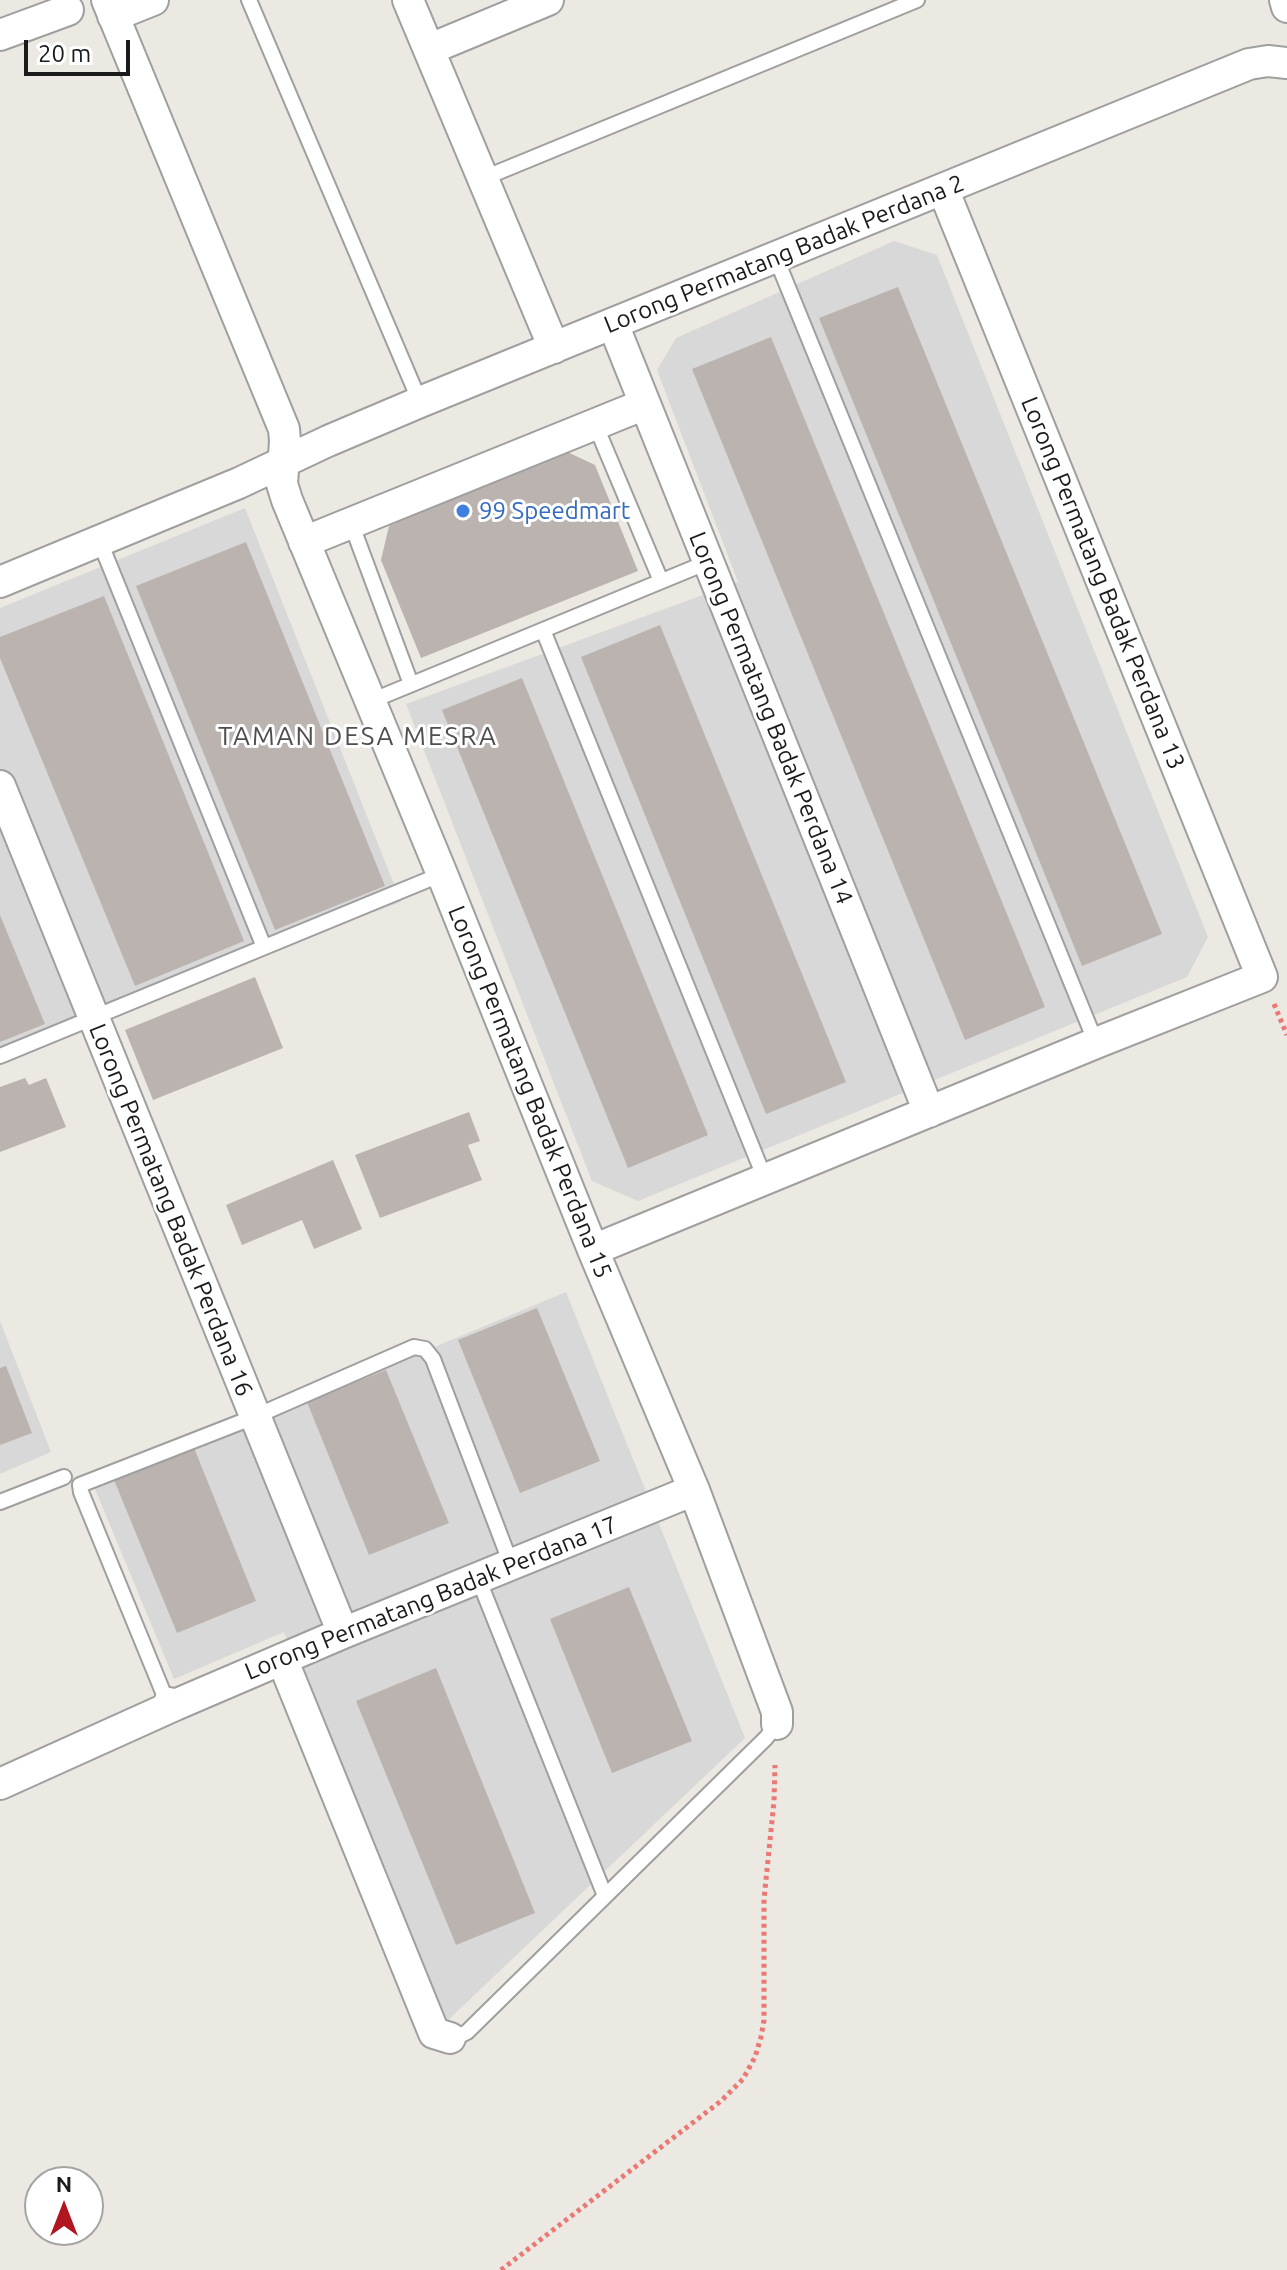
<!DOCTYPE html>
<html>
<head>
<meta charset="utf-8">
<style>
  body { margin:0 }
  #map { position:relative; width:1287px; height:2270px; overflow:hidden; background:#ece8e2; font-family:Ubuntu,sans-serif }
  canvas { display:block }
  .north { position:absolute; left:24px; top:2166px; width:80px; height:80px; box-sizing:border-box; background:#fff; border:2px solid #a4a4a4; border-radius:50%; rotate:0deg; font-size:22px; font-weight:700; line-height:32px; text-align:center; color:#1b1b1b }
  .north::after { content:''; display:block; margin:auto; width:28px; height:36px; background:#b1151f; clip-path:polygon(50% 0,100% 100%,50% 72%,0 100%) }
  .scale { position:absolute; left:24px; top:40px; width:106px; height:36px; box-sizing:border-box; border:4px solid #1b1b1b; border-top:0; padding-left:10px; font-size:24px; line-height:28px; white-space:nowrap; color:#1b1b1b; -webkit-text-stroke:6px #fff; paint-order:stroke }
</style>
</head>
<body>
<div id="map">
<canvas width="1287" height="2270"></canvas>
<div class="north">N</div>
<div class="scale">20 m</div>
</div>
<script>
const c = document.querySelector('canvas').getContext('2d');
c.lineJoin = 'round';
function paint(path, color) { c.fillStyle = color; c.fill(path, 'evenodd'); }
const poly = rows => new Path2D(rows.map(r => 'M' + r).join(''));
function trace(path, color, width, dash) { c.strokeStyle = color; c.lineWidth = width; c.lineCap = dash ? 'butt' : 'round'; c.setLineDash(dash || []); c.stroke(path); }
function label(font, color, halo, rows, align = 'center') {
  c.font = font + ' Ubuntu,sans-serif'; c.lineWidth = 6; c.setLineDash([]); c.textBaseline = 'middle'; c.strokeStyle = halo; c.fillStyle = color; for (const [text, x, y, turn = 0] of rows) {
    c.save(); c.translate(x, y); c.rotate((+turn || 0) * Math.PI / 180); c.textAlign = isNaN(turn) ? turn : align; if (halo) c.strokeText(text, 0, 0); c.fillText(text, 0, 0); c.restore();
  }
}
const residential = poly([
  [894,241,937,255,1208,937,1187,977,638,1201,592,1181,406,704,738,582,657,370,676,338],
  [245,508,401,902,0,1049,0,608],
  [566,1292,745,1738,446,2022,284,1632,174,1679,95,1489],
  [0,1321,51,1452,0,1474]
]);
const building = poly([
  [898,287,1162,934,1082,966,819,318],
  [771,337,1045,1007,965,1040,692,369],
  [561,449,595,465,638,571,421,658,381,560,389,526],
  [246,542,385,886,275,930,136,586],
  [104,596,244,941,135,986,0,658,0,637],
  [660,625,846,1082,766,1114,581,657],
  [522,678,708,1135,628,1168,442,710],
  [0,915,45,1024,0,1042],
  [255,977,283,1048,153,1100,125,1030],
  [25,1078,29,1085,46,1078,66,1127,0,1152,0,1087],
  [469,1112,480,1141,468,1145,482,1180,380,1218,355,1155],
  [333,1160,362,1229,314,1249,302,1220,242,1245,226,1205],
  [537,1308,600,1461,520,1493,458,1340],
  [6,1366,32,1433,0,1445,0,1368],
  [386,1370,449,1523,369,1555,307,1402],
  [194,1448,256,1601,177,1633,114,1480],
  [629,1587,692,1741,612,1773,550,1619],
  [436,1668,535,1913,456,1945,356,1701]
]);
const path = poly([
  [1274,1004,1287,1035],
  [501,2270,721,2101,743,2079,755,2057,761,2037,764,2020,764,1899,774,1801,775,1765]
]);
const lane = poly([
  [249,0,420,402],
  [484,178,917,0],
  [776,258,1096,1043],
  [595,424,661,581],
  [351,523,411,684],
  [100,542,264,947],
  [543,630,765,1179],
  [371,701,708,562],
  [0,1056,442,874],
  [0,1502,64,1477],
  [478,1578,605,1896],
  [169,1703,165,1697,81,1492,80,1485,254,1417,414,1347,425,1349,433,1359,511,1564],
  [450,2038,459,2036,467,2032,766,1738,777,1724]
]);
const street = poly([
  [107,0,284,429,285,441,282,484,287,500,442,874,593,1250,694,1490,777,1712,777,1724],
  [408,0,554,348],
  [1285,0,1287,7],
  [113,16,153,0],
  [0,35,68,10],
  [430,49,548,0],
  [613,324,929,1112],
  [304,542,645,404],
  [0,582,239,483,328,441,420,402,1249,64,1268,61,1287,63],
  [0,786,343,1633],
  [593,1250,1096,1043,1262,977,943,189],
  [282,1659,434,2033,450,2038],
  [169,1703,175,1705,343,1633,694,1490],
  [0,1784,175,1705]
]);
const markers = [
  [463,511,8,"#3f7fe0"]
];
const streetNames = [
  ["Lorong Permatang Badak Perdana 2",784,254,-22],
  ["Lorong Permatang Badak Perdana 13",1103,583,68],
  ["Lorong Permatang Badak Perdana 14",771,718,68],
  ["Lorong Permatang Badak Perdana 15",530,1092,68],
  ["Lorong Permatang Badak Perdana 16",171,1210,68],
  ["Lorong Permatang Badak Perdana 17",431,1598,-22]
];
const shopNames = [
  ["99 Speedmart",479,511]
];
const neighbourhoodNames = [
  ["TAMAN DESA MESRA",358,736]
];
paint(residential, '#d9d8d8');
paint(building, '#bbb3af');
trace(lane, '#9f9f9f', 18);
trace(street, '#9f9f9f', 34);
trace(path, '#ea7975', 5, [4, 4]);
trace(lane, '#fff', 14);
trace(street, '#fff', 30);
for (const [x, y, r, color] of markers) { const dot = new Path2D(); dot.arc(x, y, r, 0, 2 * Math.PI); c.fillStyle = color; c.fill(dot); trace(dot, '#fff', 3); }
label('24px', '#1b1b1b', '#fff', streetNames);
label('24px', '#366cbe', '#fff', shopNames, 'left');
c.letterSpacing = '2px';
label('26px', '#4e4e4e', '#fff', neighbourhoodNames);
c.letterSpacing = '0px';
</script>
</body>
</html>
